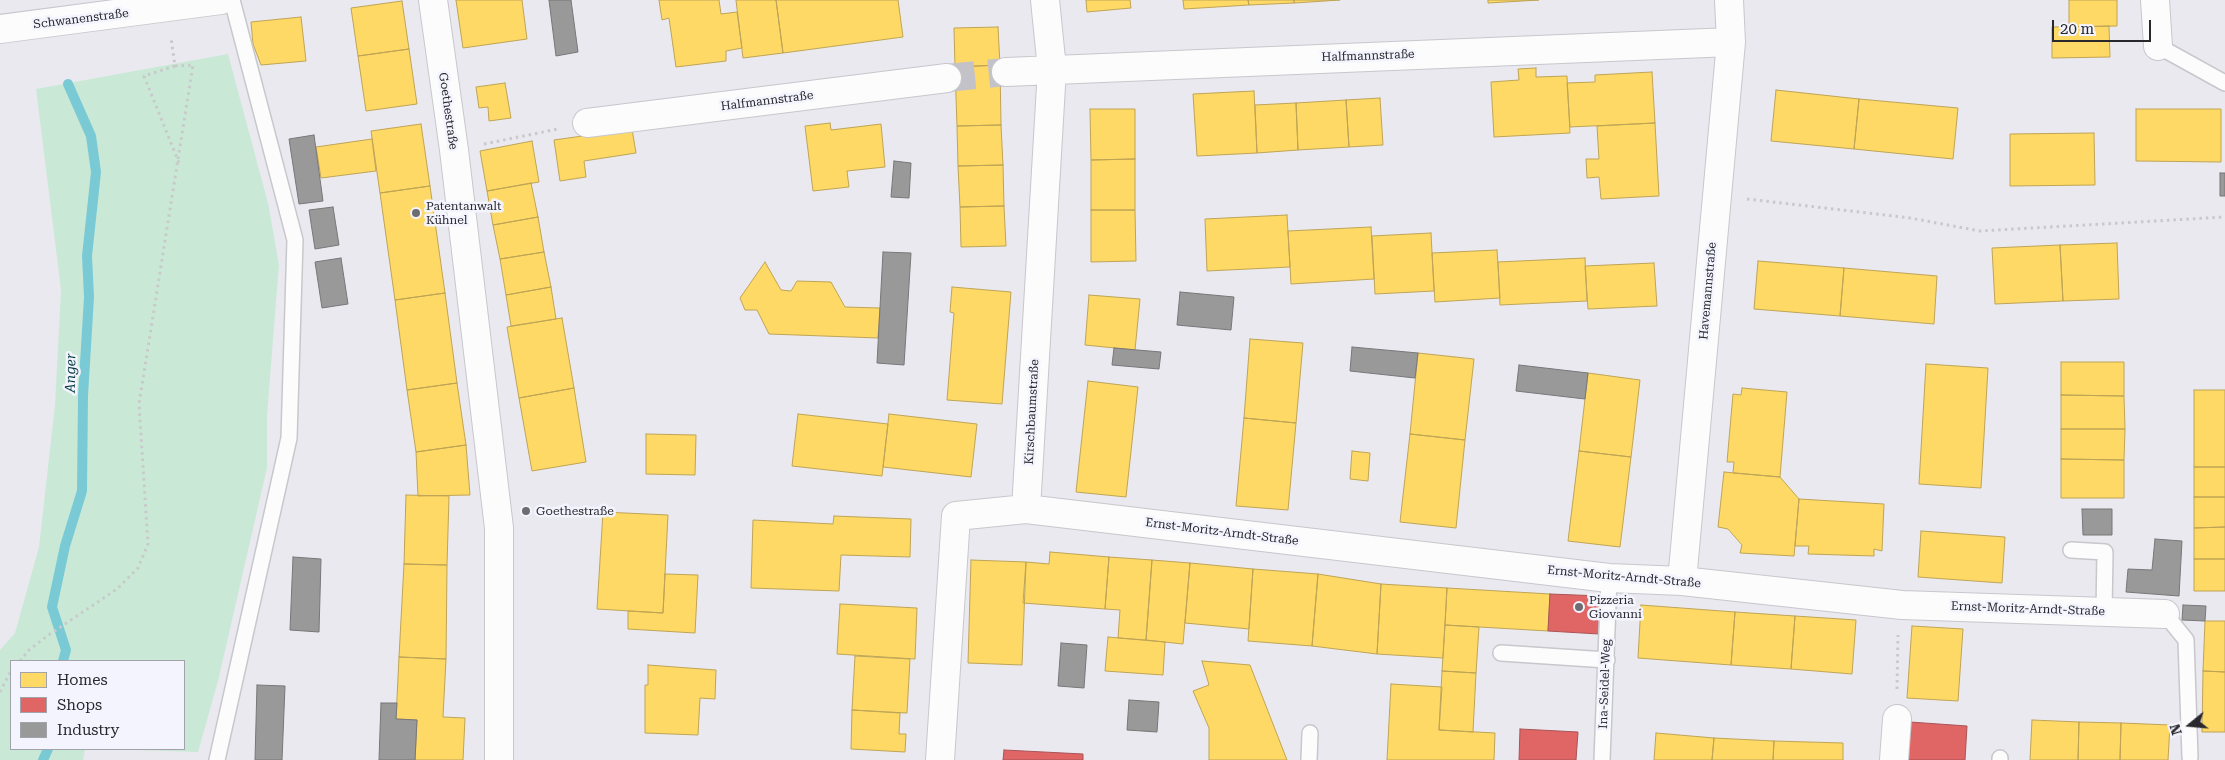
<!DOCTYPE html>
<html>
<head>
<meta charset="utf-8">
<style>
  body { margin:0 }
  #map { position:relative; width:2225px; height:760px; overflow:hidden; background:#eae9f0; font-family:"Roboto Serif",serif }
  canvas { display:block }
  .legend { position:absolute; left:10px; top:660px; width:175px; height:90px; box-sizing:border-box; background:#f4f4fe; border:1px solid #a2a2aa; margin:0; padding:6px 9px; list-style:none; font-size:15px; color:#28282d }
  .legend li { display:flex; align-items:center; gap:10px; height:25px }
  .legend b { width:25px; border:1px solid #a2a2aa }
  .north { position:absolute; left:2165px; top:700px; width:50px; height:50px; -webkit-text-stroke:4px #f4f4fe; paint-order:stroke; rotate:253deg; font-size:14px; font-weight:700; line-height:20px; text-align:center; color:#28282d }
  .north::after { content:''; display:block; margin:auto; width:18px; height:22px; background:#28282d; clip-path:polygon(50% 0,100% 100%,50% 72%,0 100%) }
  .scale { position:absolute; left:2052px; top:20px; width:99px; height:22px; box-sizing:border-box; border:2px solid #28282d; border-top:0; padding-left:6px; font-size:15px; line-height:18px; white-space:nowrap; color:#28282d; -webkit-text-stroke:4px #f4f4fe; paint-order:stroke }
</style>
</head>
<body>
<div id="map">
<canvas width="2225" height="760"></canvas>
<ul class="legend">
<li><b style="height:14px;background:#ffd966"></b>Homes</li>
<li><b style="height:14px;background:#e06666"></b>Shops</li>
<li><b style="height:14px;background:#999"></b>Industry</li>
</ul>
<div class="north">N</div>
<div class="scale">20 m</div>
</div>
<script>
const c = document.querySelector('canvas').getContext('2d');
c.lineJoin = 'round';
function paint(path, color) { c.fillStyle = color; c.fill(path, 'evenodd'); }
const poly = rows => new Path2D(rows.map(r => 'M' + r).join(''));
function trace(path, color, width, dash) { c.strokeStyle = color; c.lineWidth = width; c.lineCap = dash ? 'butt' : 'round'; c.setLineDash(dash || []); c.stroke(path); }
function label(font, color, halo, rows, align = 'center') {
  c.font = font + ' "Roboto Serif",serif'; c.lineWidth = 5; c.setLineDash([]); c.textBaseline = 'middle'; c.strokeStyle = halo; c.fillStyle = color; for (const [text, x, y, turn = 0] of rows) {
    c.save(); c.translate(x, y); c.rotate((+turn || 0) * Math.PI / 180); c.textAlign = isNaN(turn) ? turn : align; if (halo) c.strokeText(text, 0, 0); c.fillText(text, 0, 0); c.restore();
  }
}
const green = poly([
  [228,54,268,203,279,265,267,415,267,468,218,681,198,752,106,749,184,749,184,661,11,661,11,749,85,749,83,760,0,760,0,650,15,633,39,547,55,405,61,290,36,89]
]);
const homes = poly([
  [456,0,522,0,527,39,463,48,456,0],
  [659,0,719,0,721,14,737,12,742,48,726,51,726,61,676,67,669,18,662,20,659,0],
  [736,0,776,0,783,53,743,58,736,0],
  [776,0,898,0,903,37,783,53,776,0],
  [1086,0,1130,0,1131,8,1087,12,1086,0],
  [1183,0,1248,0,1249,5,1184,9,1183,0],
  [1248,0,1294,0,1294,3,1249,5,1248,0],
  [1294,0,1340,0,1294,3,1294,0],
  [1488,0,1539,0,1488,3,1488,0],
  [2069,0,2117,0,2117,26,2069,27,2069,0],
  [402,1,409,49,358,56,351,8,402,1],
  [301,17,306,61,261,65,253,44,251,22,301,17],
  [2109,26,2110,57,2052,58,2052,27,2109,26],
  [998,27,1000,65,955,67,954,28,998,27],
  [409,49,417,104,366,111,358,56,409,49],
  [1000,65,1001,125,957,126,955,67,1000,65],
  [1536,68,1536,77,1567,76,1570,133,1494,137,1491,82,1519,80,1518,69,1536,68],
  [1652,72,1655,123,1570,127,1567,83,1595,82,1595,75,1652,72],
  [505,83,511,118,489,121,488,107,479,108,476,87,505,83],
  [1776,90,1859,99,1854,149,1771,141,1776,90],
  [1254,91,1257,153,1197,156,1193,94,1254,91],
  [1380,98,1383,145,1349,147,1346,100,1380,98],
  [1859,99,1958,108,1953,159,1854,149,1859,99],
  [1346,100,1349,147,1298,150,1296,103,1346,100],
  [1296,103,1298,150,1257,153,1255,105,1296,103],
  [1090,109,1135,109,1135,159,1091,160,1090,109],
  [2136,109,2221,109,2221,162,2136,161,2136,109],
  [830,123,831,130,881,124,885,167,847,171,849,187,813,191,805,126,830,123],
  [1655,123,1659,196,1601,199,1599,177,1587,178,1586,159,1599,159,1597,126,1655,123],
  [421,124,430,186,380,193,371,131,421,124],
  [1001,125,1003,165,958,166,957,126,1001,125],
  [632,129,636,153,584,161,586,177,560,181,554,140,632,129],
  [2094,133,2095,185,2010,186,2010,134,2094,133],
  [372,139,376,171,321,178,316,147,372,139],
  [532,141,539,182,487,191,480,151,532,141],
  [1135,159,1135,210,1091,210,1091,160,1135,159],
  [1003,165,1004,206,960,207,958,166,1003,165],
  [531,183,538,217,493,225,487,191,531,183],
  [430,186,445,293,395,300,380,193,430,186],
  [1004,206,1006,246,961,247,960,207,1004,206],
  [1091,210,1135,210,1136,261,1091,262,1091,210],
  [1287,215,1290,267,1207,271,1205,219,1287,215],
  [538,217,544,252,500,259,493,225,538,217],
  [1371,227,1374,279,1291,284,1288,231,1371,227],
  [1431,233,1434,291,1375,294,1372,236,1431,233],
  [2117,243,2119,299,2063,301,2060,245,2117,243],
  [2060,245,2063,301,1995,304,1992,248,2060,245],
  [1497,250,1500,298,1435,302,1432,253,1497,250],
  [544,252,551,287,506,295,500,259,544,252],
  [1585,258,1587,301,1500,305,1498,262,1585,258],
  [1758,261,1844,268,1840,316,1754,309,1758,261],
  [765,262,781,290,791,291,797,281,831,282,845,307,880,308,878,338,769,334,757,310,745,310,740,298,765,262],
  [1654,263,1657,306,1588,309,1585,266,1654,263],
  [1844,268,1937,276,1934,324,1840,316,1844,268],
  [551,287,556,319,511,326,506,295,551,287],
  [952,287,1011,292,1002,404,947,400,954,313,950,312,952,287],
  [445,293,457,383,407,390,395,300,445,293],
  [1089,295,1140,299,1135,350,1085,345,1089,295],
  [562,318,574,388,519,398,507,327,562,318],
  [1250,339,1303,343,1296,423,1244,418,1250,339],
  [1418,353,1474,359,1465,440,1410,434,1418,353],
  [2061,362,2124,362,2124,396,2061,395,2061,362],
  [1926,364,1988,368,1981,488,1919,484,1926,364],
  [1588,373,1640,380,1631,457,1579,451,1588,373],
  [1088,381,1138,387,1126,497,1076,492,1088,381],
  [457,383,466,445,416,452,407,390,457,383],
  [574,388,586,462,532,471,519,398,574,388],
  [1742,388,1787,392,1780,477,1733,473,1734,462,1727,462,1733,394,1741,395,1742,388],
  [2194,390,2225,390,2225,467,2194,467,2194,390],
  [2061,395,2124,396,2125,429,2061,429,2061,395],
  [798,414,888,424,882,476,792,466,798,414],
  [889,414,977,424,971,477,883,467,889,414],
  [1244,418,1296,423,1288,510,1236,506,1244,418],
  [2061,429,2125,429,2124,460,2061,459,2061,429],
  [646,434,696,435,695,475,646,474,646,434],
  [1410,434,1465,440,1456,528,1400,522,1410,434],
  [466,445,470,495,418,496,416,452,466,445],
  [1352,451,1370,453,1368,481,1350,479,1352,451],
  [1579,451,1631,457,1620,547,1568,541,1579,451],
  [2061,459,2124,460,2124,498,2061,498,2061,459],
  [2194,467,2225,467,2225,497,2194,497,2194,467],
  [1724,472,1780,477,1799,499,1794,556,1740,553,1742,545,1728,529,1718,527,1724,472],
  [406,495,449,496,447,565,404,564,406,495],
  [2194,497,2225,497,2225,527,2194,528,2194,497],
  [1799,499,1884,504,1882,551,1874,549,1874,556,1808,554,1809,546,1795,546,1799,499],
  [603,512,668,515,663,613,597,609,603,512],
  [834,516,911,519,910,557,841,555,839,591,751,588,753,520,833,524,834,516],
  [2225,527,2225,559,2194,559,2194,528,2225,527],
  [1921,531,2005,537,2002,583,1918,577,1921,531],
  [1050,552,1109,557,1105,609,1023,603,1026,562,1049,564,1050,552],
  [1109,557,1152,560,1146,640,1118,638,1120,610,1105,609,1109,557],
  [2194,559,2225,559,2225,591,2194,591,2194,559],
  [971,560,1026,562,1022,665,968,663,971,560],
  [1152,560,1190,563,1183,644,1146,640,1152,560],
  [1190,563,1253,569,1249,629,1185,623,1190,563],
  [404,564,447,565,446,659,399,657,404,564],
  [1253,569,1318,574,1312,646,1248,641,1253,569],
  [665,574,698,575,695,633,628,629,628,611,663,613,665,574],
  [1318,574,1381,584,1377,654,1312,646,1318,574],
  [1381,584,1447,588,1443,658,1377,654,1381,584],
  [1447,588,1550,594,1548,631,1445,625,1447,588],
  [840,604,917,608,915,659,837,654,840,604],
  [1641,605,1735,612,1731,665,1638,658,1641,605],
  [1735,612,1795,616,1791,669,1731,665,1735,612],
  [1795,616,1856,620,1852,674,1791,669,1795,616],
  [2205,621,2225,621,2225,672,2203,671,2205,621],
  [1445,625,1479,627,1476,673,1442,671,1445,625],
  [1912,626,1963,629,1958,701,1907,698,1912,626],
  [1108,637,1165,642,1163,675,1105,671,1108,637],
  [855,656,910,659,907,713,852,710,855,656],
  [399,657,446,659,443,717,465,718,463,760,415,760,417,720,396,719,399,657],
  [1202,661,1250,665,1287,760,1209,760,1209,728,1193,691,1209,685,1202,661],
  [648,665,716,670,715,699,700,698,698,735,645,733,645,685,648,685,648,665],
  [1442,671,1476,673,1473,732,1439,730,1442,671],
  [2203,671,2225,672,2225,732,2202,732,2203,671],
  [1391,684,1442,687,1439,730,1495,733,1494,760,1387,760,1391,684],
  [852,710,900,713,899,734,906,734,905,752,851,749,852,710],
  [2032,720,2079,722,2078,760,2030,760,2032,720],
  [2079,722,2121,723,2120,760,2078,760,2079,722],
  [2121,723,2170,725,2168,760,2120,760,2121,723],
  [1656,733,1714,738,1712,760,1654,760,1656,733],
  [1714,738,1774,741,1773,760,1712,760,1714,738],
  [1774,741,1843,743,1843,760,1773,760,1774,741]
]);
const shops = poly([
  [1550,594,1601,596,1599,634,1548,631,1550,594],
  [1910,722,1967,726,1965,760,1908,760,1910,722],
  [1520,729,1578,732,1576,760,1519,760,1520,729],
  [1004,750,1083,754,1083,760,1003,760,1004,750]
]);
const industry = poly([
  [549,0,571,0,578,52,556,56,549,0],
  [314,135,323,201,299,204,289,139,314,135],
  [894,161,911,163,909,198,891,197,894,161],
  [2220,173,2225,173,2225,196,2220,196,2220,173],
  [333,207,339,245,315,249,309,210,333,207],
  [883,252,911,253,904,365,877,363,883,252],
  [341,258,348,304,322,308,315,262,341,258],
  [1180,292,1234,297,1231,330,1177,325,1180,292],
  [1352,347,1418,353,1415,378,1350,371,1352,347],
  [1114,348,1161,352,1159,369,1112,365,1114,348],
  [1519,365,1588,373,1585,399,1516,391,1519,365],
  [2082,509,2112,509,2112,535,2083,535,2082,509],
  [2155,539,2182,541,2179,596,2126,592,2128,569,2152,570,2155,539],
  [293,557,321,559,319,632,290,630,293,557],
  [2183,605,2206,606,2205,621,2182,620,2183,605],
  [1061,643,1087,645,1084,688,1058,686,1061,643],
  [257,685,285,686,282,760,255,760,257,685],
  [1129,700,1159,702,1157,732,1127,730,1129,700],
  [381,703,397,703,396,719,417,720,415,760,379,760,381,703]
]);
const stream = poly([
  [63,661,66,650,52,607,65,546,82,491,83,396,89,297,87,256,96,172,91,136,68,84],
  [43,760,48,749]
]);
const minorTunnel = poly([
  [947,78,1006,72]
]);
const path = poly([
  [175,66,144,76,179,163],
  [484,144,558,129],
  [1747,199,1910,218,1980,231,2225,217],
  [20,661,29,650,50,634,117,589,138,568,148,544,139,404,193,65,175,66,171,38],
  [1897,689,1898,635],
  [0,692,11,671]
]);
const service = poly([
  [2158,46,2225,83],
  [2071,550,2105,552,2104,612],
  [2165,614,2186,640,2190,757],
  [1501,653,1607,660],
  [2000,758,2000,760],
  [217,760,289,438,295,240,232,0],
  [1309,760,1310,733],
  [1602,760,1609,578]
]);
const minor = poly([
  [433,0,454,150,499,528,499,760],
  [2155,0,2158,46],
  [0,29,221,0],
  [1006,72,1731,42],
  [587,123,947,78],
  [1026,509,1609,578,1682,581,1902,605,2165,614],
  [1682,581,1731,42,1729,0],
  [940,760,956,516,1026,509,1052,69,1045,0],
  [1894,760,1897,719]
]);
const markers = [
  [416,213,5,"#6c6c71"],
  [526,511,5,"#6c6c71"],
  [1579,607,5,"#6c6c71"]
];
const streetNames = [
  ["Schwanenstraße",81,19,-7],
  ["Halfmannstraße",1368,56,-2],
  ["Halfmannstraße",767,101,-7],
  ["Goethestraße",448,111,82],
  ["Havemannstraße",1708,291,-85],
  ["Kirschbaumstraße",1032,412,-87],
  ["Ernst-Moritz-Arndt-Straße",1222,532,7],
  ["Ernst-Moritz-Arndt-Straße",1624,577,5],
  ["Ernst-Moritz-Arndt-Straße",2028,609,2],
  ["Ina-Seidel-Weg",1605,684,-88]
];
const poiNames = [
  ["Patentanwalt",426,206],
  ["Kühnel",426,220],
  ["Goethestraße",536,511],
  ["Pizzeria",1589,600],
  ["Giovanni",1589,614]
];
const waterNames = [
  ["Anger",71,373,-89]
];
paint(green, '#c9e9d6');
paint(homes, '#ffd966');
trace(homes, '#bea455', 1);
paint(shops, '#e06666');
trace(shops, '#a95355', 1);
paint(industry, '#999');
trace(industry, '#777779', 1);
trace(stream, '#7acad5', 10);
trace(minorTunnel, '#c3c2c9', 28, [28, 14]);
trace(service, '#c7c7cc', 18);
trace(minor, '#c7c7cc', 30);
trace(path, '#c9c9cc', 3, [2.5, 4]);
trace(service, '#fcfcfd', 15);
trace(minor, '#fcfcfd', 28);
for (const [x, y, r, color] of markers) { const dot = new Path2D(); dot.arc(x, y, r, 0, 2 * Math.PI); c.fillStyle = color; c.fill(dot); trace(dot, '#f4f4fe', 2); }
label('12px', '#28282d', '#f4f4fe', streetNames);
label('12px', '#28282d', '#f4f4fe', poiNames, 'left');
label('italic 14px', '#023a40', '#f4f4fe', waterNames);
</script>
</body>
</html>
